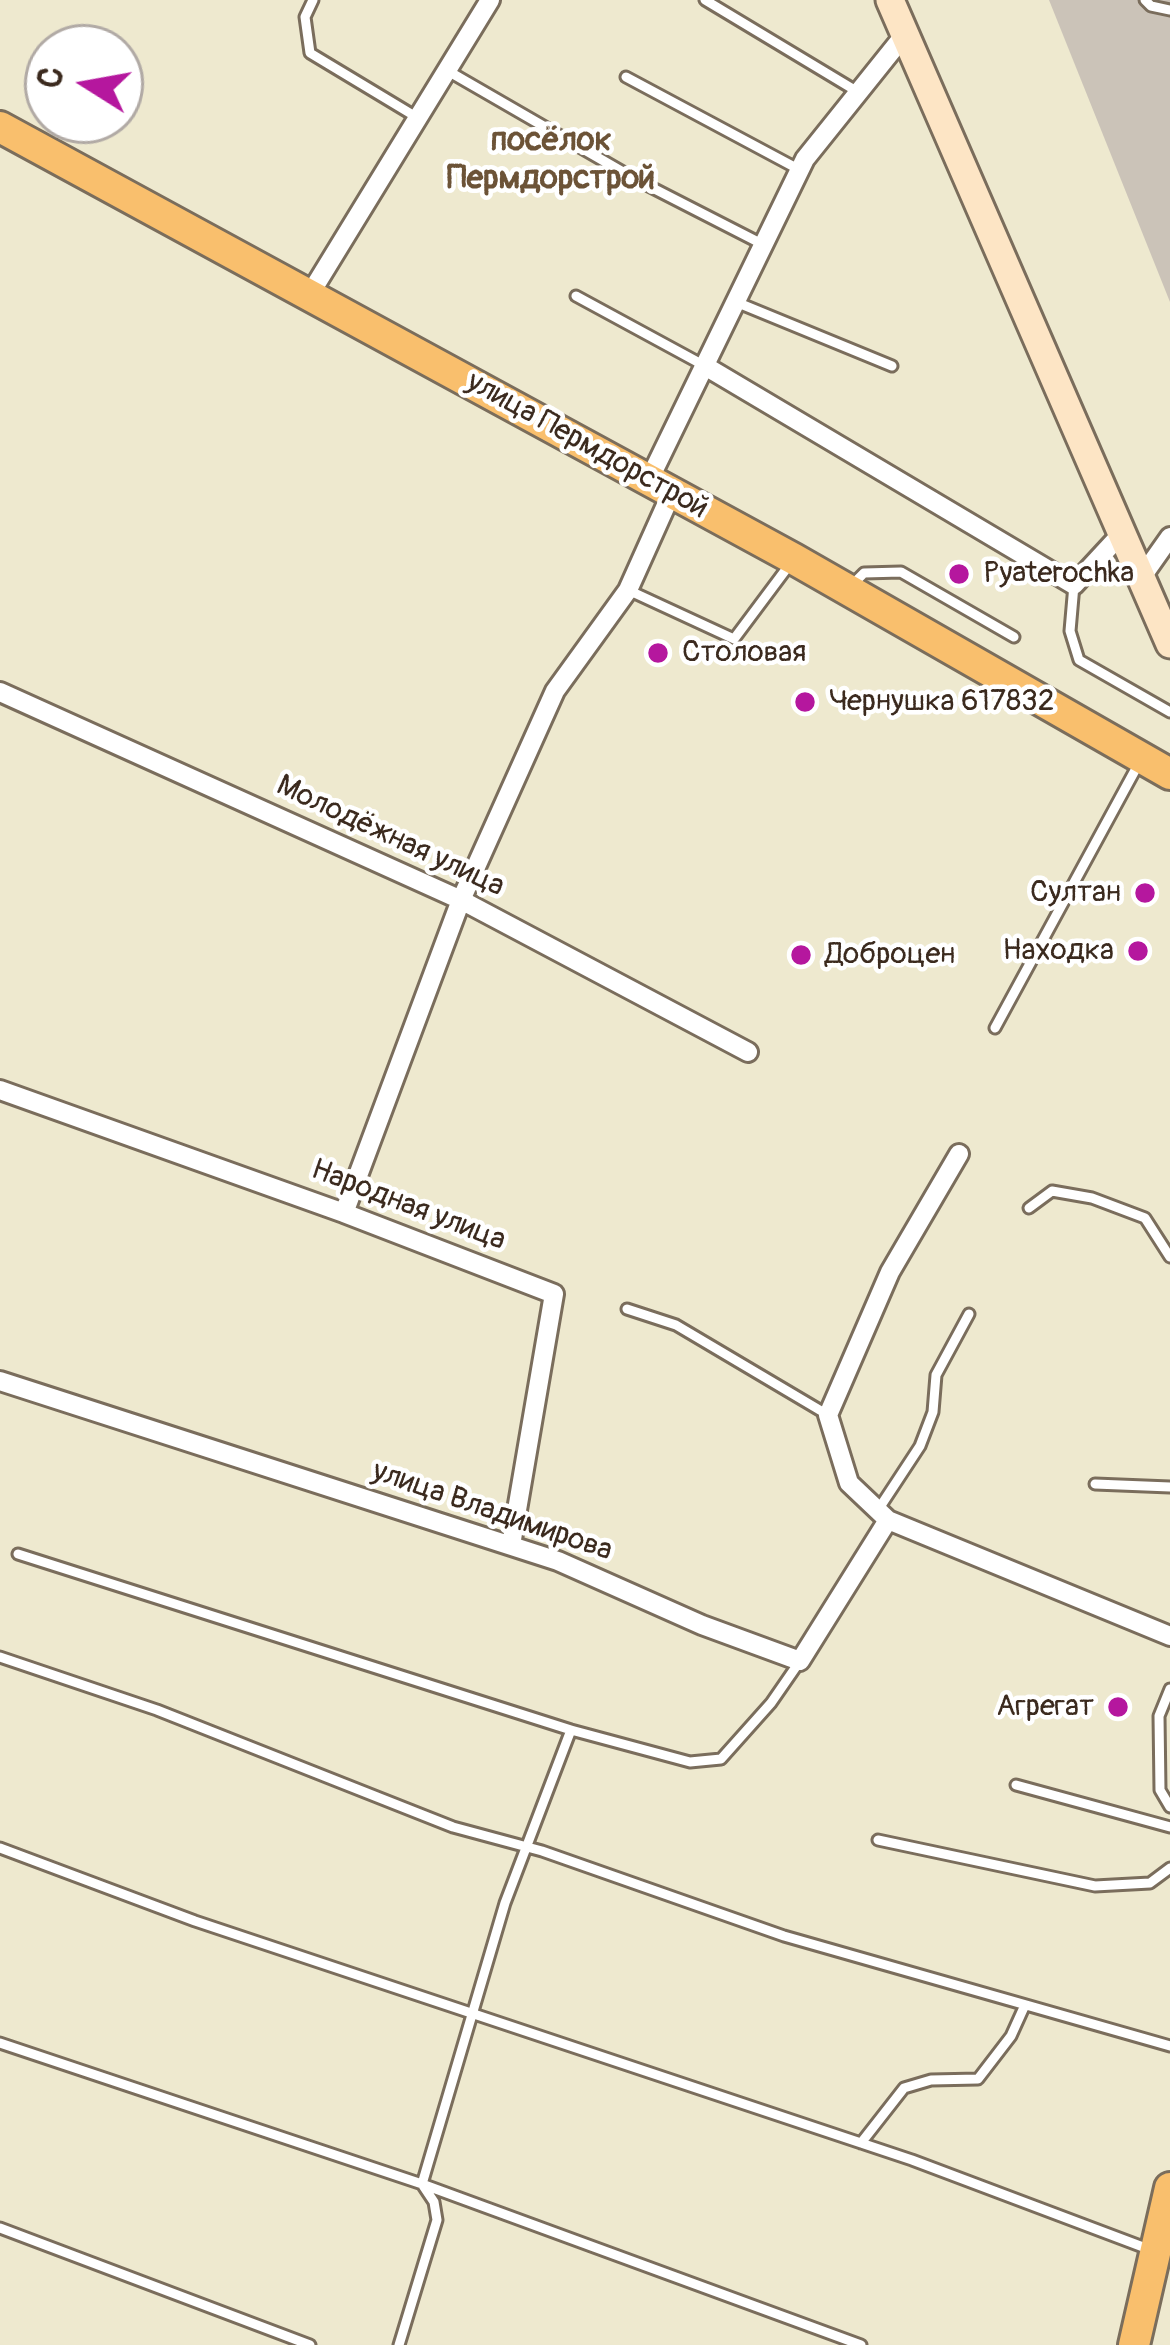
<!DOCTYPE html>
<html>
<head>
<meta charset="utf-8">
<style>
  body { margin:0 }
  #map { position:relative; width:1170px; height:2345px; overflow:hidden; background:#eee9cf; font-family:Pangolin,sans-serif }
  canvas { display:block }
  .north { position:absolute; left:24px; top:24px; width:120px; height:120px; box-sizing:border-box; background:#fff; border:3px solid #b1aaa5; border-radius:50%; rotate:281deg; font-size:33px; font-weight:700; line-height:48px; text-align:center; color:#3b2a1e }
  .north::after { content:''; display:block; margin:auto; width:42px; height:54px; background:#b5179e; clip-path:polygon(50% 0,100% 100%,50% 72%,0 100%) }
</style>
</head>
<body>
<div id="map">
<canvas width="1170" height="2345"></canvas>
<div class="north">С</div>
</div>
<script>
const c = document.querySelector('canvas').getContext('2d');
c.lineJoin = 'round';
function paint(path, color) { c.fillStyle = color; c.fill(path, 'evenodd'); }
const poly = rows => new Path2D(rows.map(r => 'M' + r).join(''));
function trace(path, color, width, dash) { c.strokeStyle = color; c.lineWidth = width; c.lineCap = dash ? 'butt' : 'round'; c.setLineDash(dash || []); c.stroke(path); }
function label(font, color, halo, rows, align = 'center') {
  c.font = font + ' Pangolin,sans-serif'; c.lineWidth = 9; c.setLineDash([]); c.textBaseline = 'middle'; c.strokeStyle = halo; c.fillStyle = color; for (const [text, x, y, turn = 0] of rows) {
    c.save(); c.translate(x, y); c.rotate((+turn || 0) * Math.PI / 180); c.textAlign = isNaN(turn) ? turn : align; if (halo) c.strokeText(text, 0, 0); c.fillText(text, 0, 0); c.restore();
  }
}
const industrial = poly([
  [1049,0,1170,0,1170,302]
]);
const lane = poly([
  [313,0,305,17,310,53,418,118],
  [705,0,858,92],
  [1145,0,1151,6,1170,10],
  [448,71,635,179,764,245],
  [626,77,800,170],
  [576,296,705,366],
  [736,302,892,366],
  [1074,585,1070,631,1079,660,1170,712],
  [851,586,864,573,901,572,1014,637],
  [628,590,734,639,790,564],
  [995,1028,1139,763],
  [1029,1208,1052,1191,1092,1198,1145,1218,1170,1257],
  [627,1309,676,1325,828,1415],
  [1095,1484,1170,1487],
  [878,1510,920,1446,933,1412,936,1375,969,1314],
  [18,1554,571,1730,690,1762,721,1759,771,1703,800,1661],
  [0,1657,157,1710,453,1827,542,1851,784,1936,1170,2046],
  [1170,1689,1159,1716,1160,1790,1170,1807],
  [1016,1785,1170,1827],
  [878,1840,1095,1886,1150,1883,1170,1868],
  [0,1848,195,1921,912,2160,1151,2250],
  [0,2043,422,2184,861,2345],
  [861,2143,904,2088,931,2080,978,2079,1011,2036,1025,2005],
  [0,2228,310,2345],
  [399,2345,437,2220,434,2202,422,2184,505,1903,571,1730]
]);
const street = poly([
  [310,294,490,0],
  [705,366,1074,585,1123,532],
  [649,480,805,159,906,33],
  [1141,578,1170,537],
  [0,692,461,900,748,1052],
  [0,1090,344,1213,554,1294,511,1545],
  [959,1154,890,1272,828,1415,849,1483,888,1520,1170,1636],
  [344,1213,461,900,555,691,628,590,672,492],
  [0,1381,558,1561,702,1625,800,1661,888,1520]
]);
const secondary = poly([
  [890,0,1170,644]
]);
const primary = poly([
  [0,127,794,559,1170,774],
  [1134,2345,1170,2188]
]);
const markers = [
  [959,574,12,"#b5179e"],
  [658,653,12,"#b5179e"],
  [805,702,12,"#b5179e"],
  [1145,893,12,"#b5179e"],
  [1138,951,12,"#b5179e"],
  [801,955,12,"#b5179e"],
  [1118,1707,12,"#b5179e"]
];
const streetNames = [
  ["улица Пермдорстрой",587,446,29],
  ["Молодёжная улица",390,837,25],
  ["Народная улица",408,1206,21],
  ["улица Владимирова",492,1512,19]
];
const poiNames = [
  ["Pyaterochka",983,574],
  ["Столовая",682,653],
  ["Чернушка 617832",829,702],
  ["Султан",1121,893,"right"],
  ["Находка",1114,951,"right"],
  ["Доброцен",825,955],
  ["Агрегат",1094,1707,"right"]
];
const neighbourhoodNames = [
  ["посёлок",551,142],
  ["Пермдорстрой",551,180]
];
paint(industrial, '#cbc3b8');
trace(lane, '#7a6d5c', 15);
trace(street, '#7a6d5c', 24);
trace(secondary, '#7a6d5c', 33);
trace(primary, '#7a6d5c', 36);
trace(lane, '#fff', 9);
trace(street, '#fff', 18);
trace(secondary, '#fde5c5', 27);
trace(primary, '#f9bf6d', 30);
for (const [x, y, r, color] of markers) { const dot = new Path2D(); dot.arc(x, y, r, 0, 2 * Math.PI); c.fillStyle = color; c.fill(dot); trace(dot, '#fff', 4.5); }
label('30px', '#3b2a1e', '#fff', streetNames);
label('30px', '#3b2a1e', '#fff', poiNames, 'left');
label('bold 33px', '#6c5337', '#fff', neighbourhoodNames);
</script>
</body>
</html>
